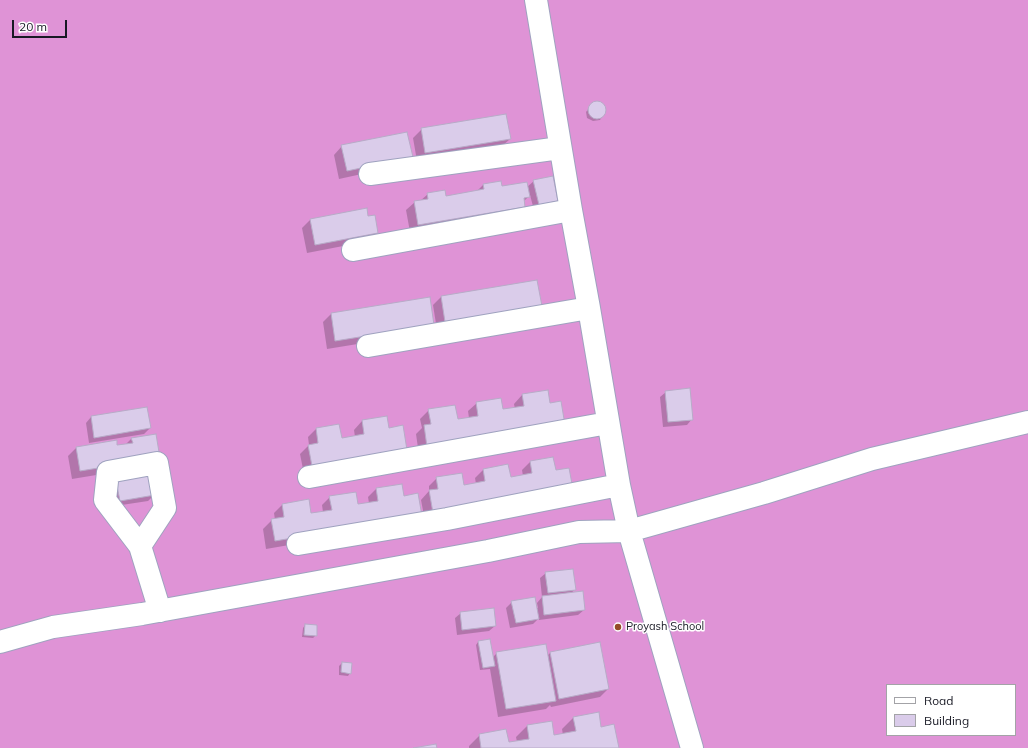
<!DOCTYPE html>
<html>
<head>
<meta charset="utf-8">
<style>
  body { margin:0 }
  #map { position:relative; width:1028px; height:748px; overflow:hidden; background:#e5e7fa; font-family:Mulish,sans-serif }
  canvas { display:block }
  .legend { position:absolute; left:886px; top:684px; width:130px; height:52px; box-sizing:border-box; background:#fff; border:1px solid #a3a3a7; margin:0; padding:5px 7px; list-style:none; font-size:12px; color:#181924 }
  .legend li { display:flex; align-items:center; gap:8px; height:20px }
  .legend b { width:20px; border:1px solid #a3a3a7 }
  .scale { position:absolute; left:12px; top:20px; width:55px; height:18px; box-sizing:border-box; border:2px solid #181924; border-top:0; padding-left:5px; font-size:12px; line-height:14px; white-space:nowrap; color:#181924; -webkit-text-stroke:3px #fff; paint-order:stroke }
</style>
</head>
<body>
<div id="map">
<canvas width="1028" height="748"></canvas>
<ul class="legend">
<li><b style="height:5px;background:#fff"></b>Road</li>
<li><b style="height:11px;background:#daccea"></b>Building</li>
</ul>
<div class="scale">20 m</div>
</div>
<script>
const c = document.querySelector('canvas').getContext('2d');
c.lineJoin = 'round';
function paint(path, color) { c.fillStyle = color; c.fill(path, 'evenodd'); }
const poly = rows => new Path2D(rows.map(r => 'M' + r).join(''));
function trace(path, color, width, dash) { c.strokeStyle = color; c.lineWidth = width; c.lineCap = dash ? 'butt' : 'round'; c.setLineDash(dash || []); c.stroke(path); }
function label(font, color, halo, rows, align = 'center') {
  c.font = font + ' Mulish,sans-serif'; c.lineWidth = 3; c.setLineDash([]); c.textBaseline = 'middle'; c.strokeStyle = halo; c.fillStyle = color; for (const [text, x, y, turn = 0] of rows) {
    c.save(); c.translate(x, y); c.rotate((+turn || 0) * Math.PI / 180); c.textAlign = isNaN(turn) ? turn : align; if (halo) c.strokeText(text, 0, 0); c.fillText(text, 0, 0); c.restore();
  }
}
const forest = poly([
  [0,0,1028,0,1028,748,0,748],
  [887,685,1015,685,1015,735,887,735]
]);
const shadow = poly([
  [599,102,604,105,606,111,600,120,593,121,587,118,586,112,593,103],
  [422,129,510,139,501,147,417,161,413,138],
  [342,146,403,165,339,179,334,155],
  [534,181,557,201,552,206,534,210,530,195,523,202,524,206,516,215,410,232,406,210,415,202,420,201,428,194,445,197,476,192,483,185,501,187,527,187],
  [367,217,377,233,369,241,307,253,302,228,310,220],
  [536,281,437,330,433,305,441,297],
  [331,314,425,333,327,349,323,322],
  [666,392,692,419,687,425,663,427,660,397],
  [522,395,549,404,419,455,416,434,422,428,420,419,429,410,457,420,469,418,468,411,477,403,502,411,515,409,514,404],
  [91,417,150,428,144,434,89,443,86,423],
  [386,417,388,429,304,474,300,454,309,445,308,437,316,429,341,440,355,437,354,430,362,421],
  [132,438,151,466,72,479,68,456,77,447,117,447,125,445],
  [530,462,555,471,425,521,421,500,429,491,429,486,437,478,463,486,476,484,475,478,483,470,510,478,523,476,522,470],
  [110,482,154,495,148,501,115,506],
  [376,489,403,497,412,524,266,549,263,529,272,520,275,520,274,513,282,505,308,501,311,514,323,512,322,505,330,497,358,505,369,503,368,497],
  [546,573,574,590,571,594,584,610,578,615,539,620,539,618,533,624,510,628,506,608,512,602,538,608,537,603,542,597,540,578],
  [461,613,495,626,489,631,457,635,455,618],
  [305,625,316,635,313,638,302,637,303,628],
  [478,642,492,658,497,653,547,656,550,653,599,643,608,689,600,697,551,707,550,705,546,709,498,717,490,669,480,670,476,645],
  [342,663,350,673,348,676,339,675,339,666],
  [573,718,600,728,618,748,469,748,469,746,480,735,508,744,517,742,516,737,527,726,553,736,563,735,562,729]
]);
const building = poly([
  '588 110a9 9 0 1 1 18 0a9 9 0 1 1-18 0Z',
  [506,114,511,139,425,153,421,128,506,114],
  [407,132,413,157,347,171,341,145,407,132],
  [553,176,558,201,539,205,533,180,553,176],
  [501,181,502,186,527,182,530,197,524,198,525,207,418,225,414,201,428,199,427,193,445,190,446,196,484,189,483,184,501,181],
  [367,208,368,216,375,215,378,233,315,245,310,219,367,208],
  [537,280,542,306,445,322,441,296,537,280],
  [430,297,434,325,335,341,331,313,430,297],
  [690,388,693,420,668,422,665,391,690,388],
  [548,390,550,403,561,401,565,425,427,447,424,425,431,424,428,409,455,405,458,419,478,416,476,402,501,398,503,409,524,406,522,394,548,390],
  [147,407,151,428,94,438,91,416,147,407],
  [387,416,389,428,403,425,407,450,312,466,308,445,318,443,316,428,339,424,342,438,364,434,362,420,387,416],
  [156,434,160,458,80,471,76,447,117,440,117,445,133,443,131,438,156,434],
  [553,457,556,470,569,468,573,489,433,513,429,490,438,489,436,477,462,473,464,485,485,481,483,469,508,464,511,477,532,473,530,461,553,457],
  [151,470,155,495,120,501,115,476,151,470],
  [402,484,404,496,418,493,422,516,275,541,271,519,284,517,282,504,309,499,311,513,332,510,329,496,356,492,358,504,378,501,376,488,402,484],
  [573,569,576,590,548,593,545,572,573,569],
  [583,591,585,610,544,615,542,596,583,591],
  [535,597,539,619,516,623,511,601,535,597],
  [494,608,496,626,462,630,460,612,494,608],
  [305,624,317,625,317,636,304,635,305,624],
  [490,639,495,666,483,668,478,641,490,639],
  [600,642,609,689,559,699,550,652,600,642],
  [546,644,556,701,506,709,496,652,546,644],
  [342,662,352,663,351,674,341,672,342,662],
  [599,712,601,727,614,724,619,748,481,748,479,734,506,729,509,742,529,739,527,725,552,721,554,735,576,731,573,717,599,712],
  [436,744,437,748,413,748,436,744]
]);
const minor = poly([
  [370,174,560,148],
  [353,250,571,210],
  [589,308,619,485,629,531,692,748],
  [368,346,589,308,571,210,536,0],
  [309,477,608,423],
  [298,544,447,519,619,485],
  [140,546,165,508,157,463,108,472,105,500,140,546,160,611],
  [0,642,53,627,142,614,488,551,579,532,629,531,764,493,872,459,1028,422]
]);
const markers = [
  [618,627,4,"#944c28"]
];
const poiNames = [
  ["Proyash School",626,627]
];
paint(forest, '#df93d6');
paint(shadow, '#0003');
paint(building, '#daccea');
trace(building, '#b8abc8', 1);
trace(minor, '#9fa2bf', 24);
trace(minor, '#fff', 22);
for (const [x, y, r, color] of markers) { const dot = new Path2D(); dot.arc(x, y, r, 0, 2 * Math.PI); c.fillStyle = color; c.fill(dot); trace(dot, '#fff', 1.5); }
label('11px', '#181924', '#fff', poiNames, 'left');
</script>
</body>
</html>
